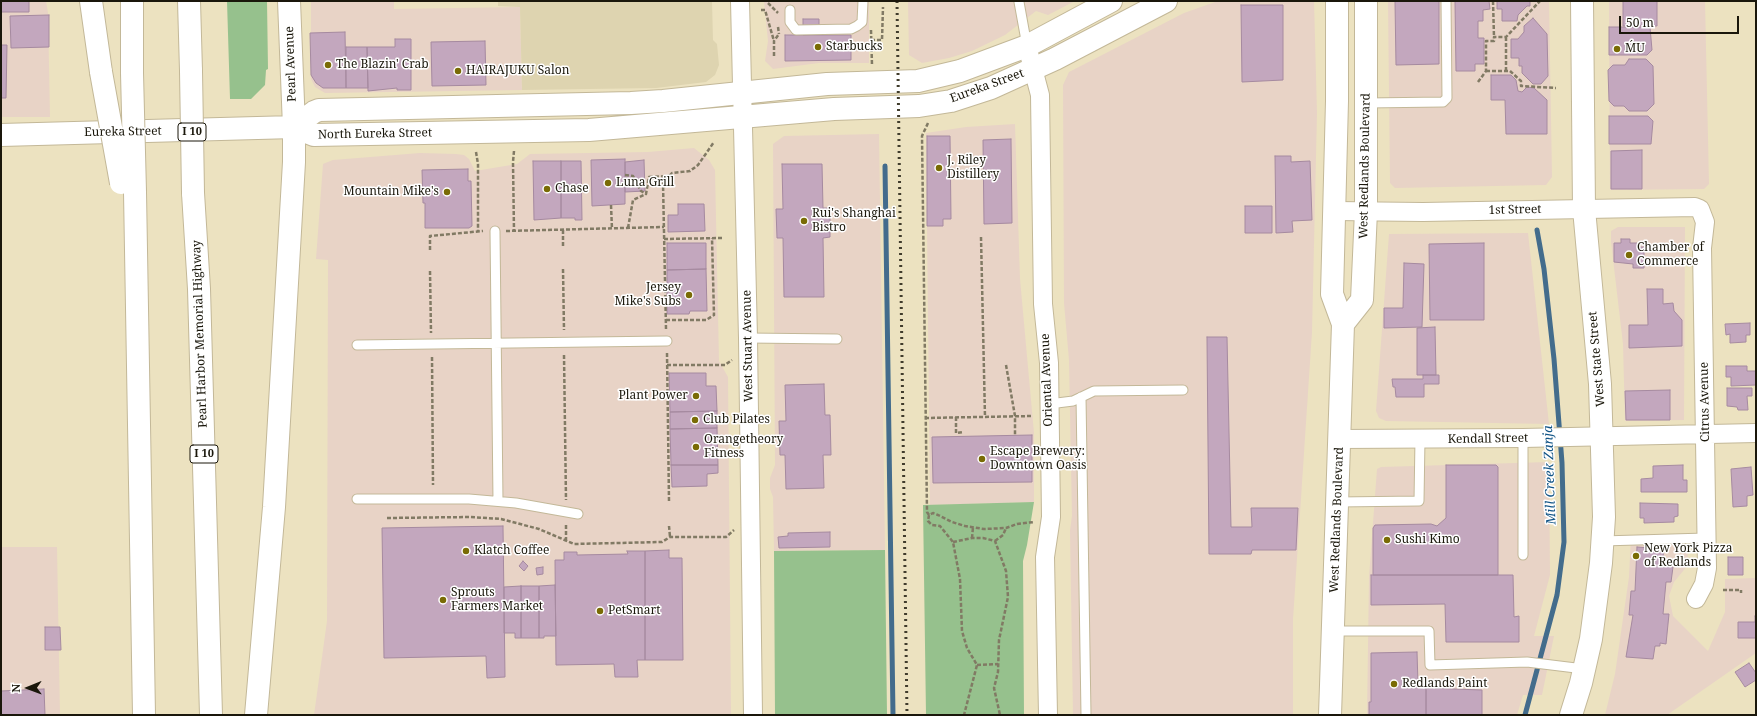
<!DOCTYPE html>
<html>
<head>
<meta charset="utf-8">
<style>
  body { margin:0 }
  #map { position:relative; width:1757px; height:716px; overflow:hidden; background:#ece2c0; font-family:"Noto Serif",serif }
  canvas { display:block }
  .frame { position:absolute; inset:0; border:2px solid #1a170b; pointer-events:none }
  .north { position:absolute; left:8px; top:668px; width:40px; height:40px; -webkit-text-stroke:3px #fff; paint-order:stroke; rotate:269deg; font-size:11px; font-weight:700; line-height:16px; text-align:center; color:#1a170b }
  .north::after { content:''; display:block; margin:auto; width:14px; height:18px; background:#1a170b; clip-path:polygon(50% 0,100% 100%,50% 72%,0 100%) }
  .scale { position:absolute; left:1619px; top:16px; width:120px; height:18px; box-sizing:border-box; border:2px solid #1a170b; border-top:0; padding-left:5px; font-size:12px; line-height:14px; white-space:nowrap; color:#1a170b; -webkit-text-stroke:3px #fff; paint-order:stroke }
</style>
</head>
<body>
<div id="map">
<canvas width="1757" height="716"></canvas>
<div class="frame"></div>
<div class="north">N</div>
<div class="scale">50 m</div>
</div>
<script>
const c = document.querySelector('canvas').getContext('2d');
c.lineJoin = 'round';
function paint(path, color) { c.fillStyle = color; c.fill(path, 'evenodd'); }
const poly = rows => new Path2D(rows.map(r => 'M' + r).join(''));
function trace(path, color, width, dash) { c.strokeStyle = color; c.lineWidth = width; c.lineCap = dash ? 'butt' : 'round'; c.setLineDash(dash || []); c.stroke(path); }
function label(font, color, halo, rows, align = 'center') {
  c.font = font + ' "Noto Serif",serif'; c.lineWidth = 3; c.setLineDash([]); c.textBaseline = 'middle'; c.strokeStyle = halo; c.fillStyle = color; for (const [text, x, y, turn = 0] of rows) {
    c.save(); c.translate(x, y); c.rotate((+turn || 0) * Math.PI / 180); c.textAlign = isNaN(turn) ? turn : align; if (halo) c.strokeText(text, 0, 0); c.fillText(text, 0, 0); c.restore();
  }
}
const commercial = poly([
  [1,1,46,1,48,13,50,117,1,117],
  [311,1,394,1,394,9,520,7,522,90,325,93,315,87,311,79],
  [764,1,869,1,869,63,819,63,773,69,765,61,768,41],
  [908,1,1075,1,1048,15,1036,11,1005,35,972,51,949,58,922,63,909,55],
  [1218,1,1314,1,1317,113,1312,332,1293,619,1293,715,1073,715,1070,531,1072,516,1069,360,1064,303,1063,85,1069,72,1184,13],
  [1388,1,1549,1,1552,177,1546,185,1395,188,1390,183],
  [1609,1,1705,1,1709,184,1704,189,1610,190],
  [1015,124,1020,279,1034,433,1034,502,930,505,926,133,966,127],
  [879,134,885,550,774,551,773,497,770,489,770,478,775,465,773,144,784,136],
  [694,148,709,160,715,170,719,361,728,377,731,715,314,715,327,621,328,260,316,259,323,164,333,160,420,153,456,154,464,155,469,159,475,171,517,164,530,154,648,152],
  [1618,227,1685,227,1684,420,1625,421,1623,344,1611,242,1611,231],
  [1528,233,1549,424,1386,421,1379,418,1376,411,1389,234],
  [1549,462,1550,575,1534,636,1554,636,1542,695,1523,695,1517,715,1367,715,1369,577,1377,469,1381,467],
  [1687,534,1688,565,1674,582,1669,596,1673,616,1708,651,1725,612,1725,579,1756,578,1756,653,1667,715,1605,715,1615,674,1629,577,1631,536],
  [1,547,57,547,60,715,1,715]
]);
const green = poly([
  [227,1,267,1,268,69,266,70,265,85,251,99,230,99],
  [1034,502,1027,545,1023,561,1024,715,926,715,923,505],
  [885,550,887,715,775,715,774,551]
]);
const sand = poly([
  [498,1,712,1,713,40,717,44,719,65,715,75,706,82,656,88,522,90,520,7,498,6]
]);
const stream = poly([
  [885,166,893,715],
  [1525,715,1557,595,1564,542,1562,463,1554,359,1544,269,1537,230]
]);
const building = poly([
  [1,1,29,1,29,12,1,12,1,1],
  [1395,1,1439,1,1439,64,1396,65,1395,1],
  [1455,1,1489,1,1490,9,1483,10,1483,21,1478,21,1478,38,1484,38,1484,64,1475,64,1475,71,1456,71,1455,1],
  [1497,1,1530,1,1530,6,1527,6,1518,15,1517,21,1502,21,1502,9,1497,9,1497,1],
  [1623,1,1657,1,1657,26,1623,26,1623,1],
  [1241,5,1283,5,1283,80,1242,82,1241,5],
  [49,15,49,47,11,48,10,16,49,15],
  [1533,18,1547,34,1548,76,1541,84,1533,84,1522,73,1522,66,1519,66,1519,58,1511,58,1511,39,1518,39,1524,32,1524,26,1533,18],
  [803,19,819,19,819,34,803,35,803,19],
  [1609,27,1650,27,1652,50,1647,55,1609,55,1609,27],
  [345,32,346,88,323,88,316,83,311,75,310,33,345,32],
  [785,35,851,35,851,60,785,61,785,35],
  [395,39,411,39,411,90,397,90,397,88,368,91,367,47,395,47,395,39],
  [485,41,486,85,432,86,431,42,485,41],
  [1,45,7,45,6,98,1,98,1,45],
  [346,47,367,47,368,88,346,88,346,47],
  [1629,59,1646,59,1653,66,1654,104,1647,111,1629,111,1624,106,1614,106,1609,101,1608,70,1613,65,1625,65,1629,59],
  [1491,75,1511,75,1516,80,1518,91,1522,92,1527,87,1534,88,1547,100,1547,134,1506,134,1505,100,1491,100,1491,75],
  [1609,116,1648,116,1653,121,1651,144,1609,144,1609,116],
  [927,136,950,136,951,219,943,219,943,226,927,226,927,136],
  [1011,139,1012,223,984,224,983,140,1011,139],
  [1642,150,1642,189,1611,189,1611,151,1642,150],
  [1275,156,1291,156,1291,162,1310,161,1312,220,1292,221,1293,232,1276,233,1275,156],
  [625,159,625,204,592,206,591,160,625,159],
  [644,160,645,191,625,192,625,162,644,160],
  [533,161,561,161,561,218,534,220,533,161],
  [561,161,581,161,582,220,575,220,575,218,561,218,561,161],
  [782,164,822,164,823,208,830,208,830,237,823,238,824,297,784,297,783,238,777,238,776,209,783,209,782,164],
  [468,169,468,181,471,181,472,226,469,228,425,228,425,203,423,203,422,170,468,169],
  [678,204,704,204,705,231,668,232,668,215,678,215,678,204],
  [1245,206,1272,206,1272,233,1245,233,1245,206],
  [1621,239,1630,239,1630,243,1637,243,1637,247,1644,247,1644,268,1633,268,1633,264,1614,262,1614,243,1621,243,1621,239],
  [667,243,706,243,706,269,667,270,667,243],
  [1484,243,1484,320,1430,320,1429,244,1484,243],
  [1404,263,1424,264,1422,327,1384,328,1384,308,1403,308,1404,263],
  [706,269,707,311,690,311,689,314,667,314,667,270,706,269],
  [1647,289,1663,289,1663,304,1673,303,1674,311,1682,320,1682,346,1629,348,1629,325,1648,325,1647,289],
  [1750,323,1750,335,1746,335,1746,342,1730,343,1730,334,1726,335,1725,324,1750,323],
  [1435,327,1436,375,1417,375,1417,328,1435,327],
  [1207,337,1227,337,1231,527,1252,527,1251,508,1298,508,1296,550,1252,550,1251,554,1209,554,1207,337],
  [1726,366,1747,366,1747,371,1756,371,1756,385,1731,386,1731,377,1726,377,1726,366],
  [669,373,706,373,706,386,716,386,717,411,670,412,669,373],
  [1423,375,1439,375,1439,384,1424,384,1424,397,1396,397,1395,387,1393,387,1392,379,1423,379,1423,375],
  [824,384,825,415,830,415,831,455,823,455,824,488,786,489,785,455,780,455,779,421,786,421,785,385,824,384],
  [1727,388,1752,388,1752,396,1747,396,1748,410,1738,410,1737,407,1727,406,1727,388],
  [1670,390,1670,420,1626,420,1625,391,1670,390],
  [717,411,717,428,670,429,670,412,717,411],
  [717,428,718,465,671,465,670,429,717,428],
  [1032,435,1032,482,933,483,932,437,1032,435],
  [671,465,718,465,718,473,707,474,707,486,672,487,671,465],
  [1446,465,1496,465,1498,467,1498,575,1373,575,1373,528,1375,525,1431,524,1437,526,1446,518,1446,465],
  [1683,465,1683,480,1687,480,1687,492,1641,492,1641,479,1653,478,1653,466,1683,465],
  [1751,467,1753,495,1747,496,1747,506,1733,507,1731,469,1751,467],
  [1640,503,1678,504,1678,516,1674,517,1674,522,1644,523,1644,518,1640,518,1640,503],
  [503,526,505,677,487,678,486,656,384,658,382,528,503,526],
  [830,532,830,547,779,548,778,537,788,536,788,533,830,532],
  [1637,547,1664,549,1662,564,1673,567,1671,582,1666,582,1663,614,1669,614,1666,644,1660,643,1660,646,1655,646,1653,659,1626,657,1633,615,1629,615,1631,591,1635,591,1637,547],
  [669,550,669,558,682,558,683,660,645,660,645,551,669,550],
  [627,551,645,551,645,660,637,660,638,677,615,677,614,664,556,665,555,560,564,560,564,552,577,552,577,555,628,554,627,551],
  [1728,557,1743,557,1743,575,1728,575,1728,557],
  [523,561,528,566,524,571,519,566,523,561],
  [543,567,543,574,537,575,536,568,543,567],
  [1371,575,1513,575,1514,617,1519,616,1519,642,1446,642,1445,604,1371,605,1371,575],
  [555,585,556,636,544,636,544,638,539,638,539,586,555,585],
  [521,586,521,638,515,638,515,633,504,633,504,587,521,586],
  [521,586,539,586,539,638,521,638,521,586],
  [1755,616,1756,616,1756,638,1738,638,1738,622,1755,622,1755,616],
  [45,627,60,627,61,650,45,650,45,627],
  [1417,652,1418,684,1426,684,1426,715,1369,715,1369,702,1371,702,1371,653,1417,652],
  [1749,663,1756,673,1756,680,1745,687,1735,672,1749,663],
  [1426,688,1482,690,1482,715,1426,715,1426,688],
  [44,689,45,715,1,715,1,691,44,689]
]);
const path = poly([
  [1493,1,1494,37],
  [768,3,778,13],
  [761,10,765,10,774,41],
  [778,27,779,34],
  [871,30,872,65],
  [1506,37,1506,71],
  [871,40,882,40,883,7],
  [774,56,774,41,779,34],
  [1486,71,1510,71,1521,81,1521,86,1556,88],
  [1478,82,1486,71,1486,41,1494,41,1494,37,1506,37,1540,1],
  [928,123,922,136,927,512,929,515,933,513,938,515,952,522,965,526,984,529,1006,528,1017,524,1034,522],
  [514,151,513,162,514,231],
  [476,152,478,164,478,231],
  [625,175,633,176,641,191,646,194],
  [611,205,612,229],
  [628,228,633,200,646,194,649,177,669,176],
  [563,230,563,247],
  [506,231,664,227],
  [981,237,985,417],
  [664,239,722,238],
  [430,250,430,236,483,231],
  [563,269,564,330],
  [430,271,431,333],
  [666,320,706,320,714,315,712,238],
  [666,329,663,183,672,173,690,171,698,165,714,142],
  [667,353,669,501],
  [564,355,566,500],
  [432,357,433,485],
  [667,365,725,365,732,360],
  [1006,365,1015,416,1015,436],
  [956,417,956,433,963,432],
  [925,418,1033,416],
  [929,515,928,521,932,525,940,526,953,542,960,579,962,631,967,648,977,665,964,715],
  [387,518,470,517,501,519,539,529,574,544,662,542,670,537,726,537,734,530],
  [566,525,566,541],
  [669,526,670,537],
  [972,538,973,527],
  [995,541,1003,535,1006,528],
  [953,542,972,538,983,538,995,541,1006,571,1008,597,999,640,998,672,994,688,1000,715],
  [1723,590,1741,590,1741,593],
  [977,665,998,664]
]);
const lane = poly([
  [1019,2,1027,46],
  [790,10,790,22,796,30,851,29,857,26,862,22,863,1],
  [1366,103,1443,102,1447,98,1446,1],
  [495,231,498,501],
  [748,338,837,339],
  [357,345,667,341],
  [1081,397,1086,715],
  [1049,404,1073,401,1094,391,1183,390],
  [1523,438,1523,555],
  [357,499,469,499,516,503,578,514],
  [1337,502,1419,501,1420,439],
  [1602,541,1706,538],
  [1333,631,1429,631,1430,665,1527,662,1584,669]
]);
const street = poly([
  [740,1,748,338,753,715],
  [1027,46,1040,95,1043,304,1049,363,1051,517,1045,557,1048,715],
  [1335,211,1423,212,1695,207,1700,209,1705,222,1702,248,1707,568,1704,584,1696,599],
  [1339,439,1523,438,1756,433]
]);
const secondary = poly([
  [289,1,294,127],
  [294,127,314,112,319,110,631,103,663,101,827,84,918,81,960,71,1027,46,1111,1],
  [1,135,294,127,314,135,589,130,834,109,919,106,951,101,991,88,1055,59,1166,1],
  [1571,715,1581,683,1591,639,1601,563,1604,517,1600,384,1584,209,1582,1]
]);
const primary = poly([
  [1343,324,1362,300,1366,211,1366,1],
  [1330,715,1343,324,1332,294,1337,101,1337,1]
]);
const highway = poly([
  [91,1,101,72],
  [189,1,191,71],
  [132,73,132,1],
  [135,192,144,715],
  [193,193,199,289,211,715],
  [256,715,274,507,294,162,294,127]
]);
const rail = poly([
  [897,1,907,715]
]);
const highwayBridge = poly([
  [191,71,193,193],
  [101,72,121,183],
  [132,73,135,192]
]);
const markers = [
  [818,47,4,"#796b05"],
  [1617,49,4,"#796b05"],
  [328,65,4,"#796b05"],
  [458,71,4,"#796b05"],
  [939,168,4,"#796b05"],
  [608,183,4,"#796b05"],
  [547,189,4,"#796b05"],
  [447,192,4,"#796b05"],
  [804,221,4,"#796b05"],
  [1629,255,4,"#796b05"],
  [689,295,4,"#796b05"],
  [696,396,4,"#796b05"],
  [695,420,4,"#796b05"],
  [696,447,4,"#796b05"],
  [982,459,4,"#796b05"],
  [1387,540,4,"#796b05"],
  [466,551,4,"#796b05"],
  [1636,556,4,"#796b05"],
  [443,600,4,"#796b05"],
  [600,611,4,"#796b05"],
  [1394,684,4,"#796b05"]
];
const shields = [
  [192,132,28],
  [204,454,28]
];
const shieldNames = [
  ["I 10",192,132],
  ["I 10",204,454]
];
const poiNames = [
  ["Starbucks",826,47],
  ["ḾU",1625,49],
  ["The Blazin' Crab",336,65],
  ["HAIRAJUKU Salon",466,71],
  ["J. Riley",947,161],
  ["Distillery",947,175],
  ["Luna Grill",616,183],
  ["Chase",555,189],
  ["Mountain Mike's",439,192,"right"],
  ["Rui's Shanghai",812,214],
  ["Bistro",812,228],
  ["Chamber of",1637,248],
  ["Commerce",1637,262],
  ["Jersey",681,288,"right"],
  ["Mike's Subs",681,302,"right"],
  ["Plant Power",688,396,"right"],
  ["Club Pilates",703,420],
  ["Orangetheory",704,440],
  ["Fitness",704,454],
  ["Escape Brewery:",990,452],
  ["Downtown Oasis",990,466],
  ["Sushi Kimo",1395,540],
  ["New York Pizza",1644,549],
  ["of Redlands",1644,563],
  ["Klatch Coffee",474,551],
  ["Sprouts",451,593],
  ["Farmers Market",451,607],
  ["PetSmart",608,611],
  ["Redlands Paint",1402,684]
];
const streetNames = [
  ["Pearl Avenue",291,64,-92],
  ["Eureka Street",987,86,-20],
  ["Eureka Street",123,132,-1],
  ["North Eureka Street",375,134,-1],
  ["West Redlands Boulevard",1365,166,-89],
  ["1st Street",1515,210,-1],
  ["Pearl Harbor Memorial Highway",200,334,-92],
  ["West Stuart Avenue",748,346,-91],
  ["West State Street",1597,359,-95],
  ["Oriental Avenue",1047,380,-92],
  ["Citrus Avenue",1705,402,-91],
  ["Kendall Street",1488,439,-1],
  ["West Redlands Boulevard",1337,520,-88]
];
const waterNames = [
  ["Mill Creek Zanja",1550,475,-92]
];
paint(commercial, '#e8d3c6');
paint(green, '#96c18d');
paint(sand, '#ded4b0');
trace(stream, '#436c8c', 5);
paint(building, '#c3a7be');
trace(building, '#a68aa0', 1);
trace(lane, '#c3b898', 11);
trace(street, '#c3b898', 20);
trace(secondary, '#c3b898', 24);
trace(primary, '#c3b898', 24);
trace(highway, '#c3b898', 24);
trace(path, '#817a64', 2.5, [4, 2]);
trace(lane, '#fff', 9);
trace(street, '#fff', 18);
trace(secondary, '#fff', 22);
trace(primary, '#fff', 22);
trace(highway, '#fff', 22);
trace(rail, '#403c2c', 3, [2, 4]);
trace(highwayBridge, '#c3b898', 24, []);
trace(highwayBridge, '#fff', 22);
for (const [x, y, r, color] of markers) { const dot = new Path2D(); dot.arc(x, y, r, 0, 2 * Math.PI); c.fillStyle = color; c.fill(dot); trace(dot, '#fff', 1.5); }
for (const [x, y, w] of shields) { const box = new Path2D(); box.roundRect(x - w / 2, y - 9, w, 18, 3); c.fillStyle = '#fff'; c.fill(box); trace(box, '#1a170b', 1); }
label('bold 11px', '#1a170b', null, shieldNames);
label('12px', '#1a170b', '#fff', poiNames, 'left');
label('12px', '#1a170b', '#fff', streetNames);
label('italic 13px', '#125587', '#fff', waterNames);
</script>
</body>
</html>
